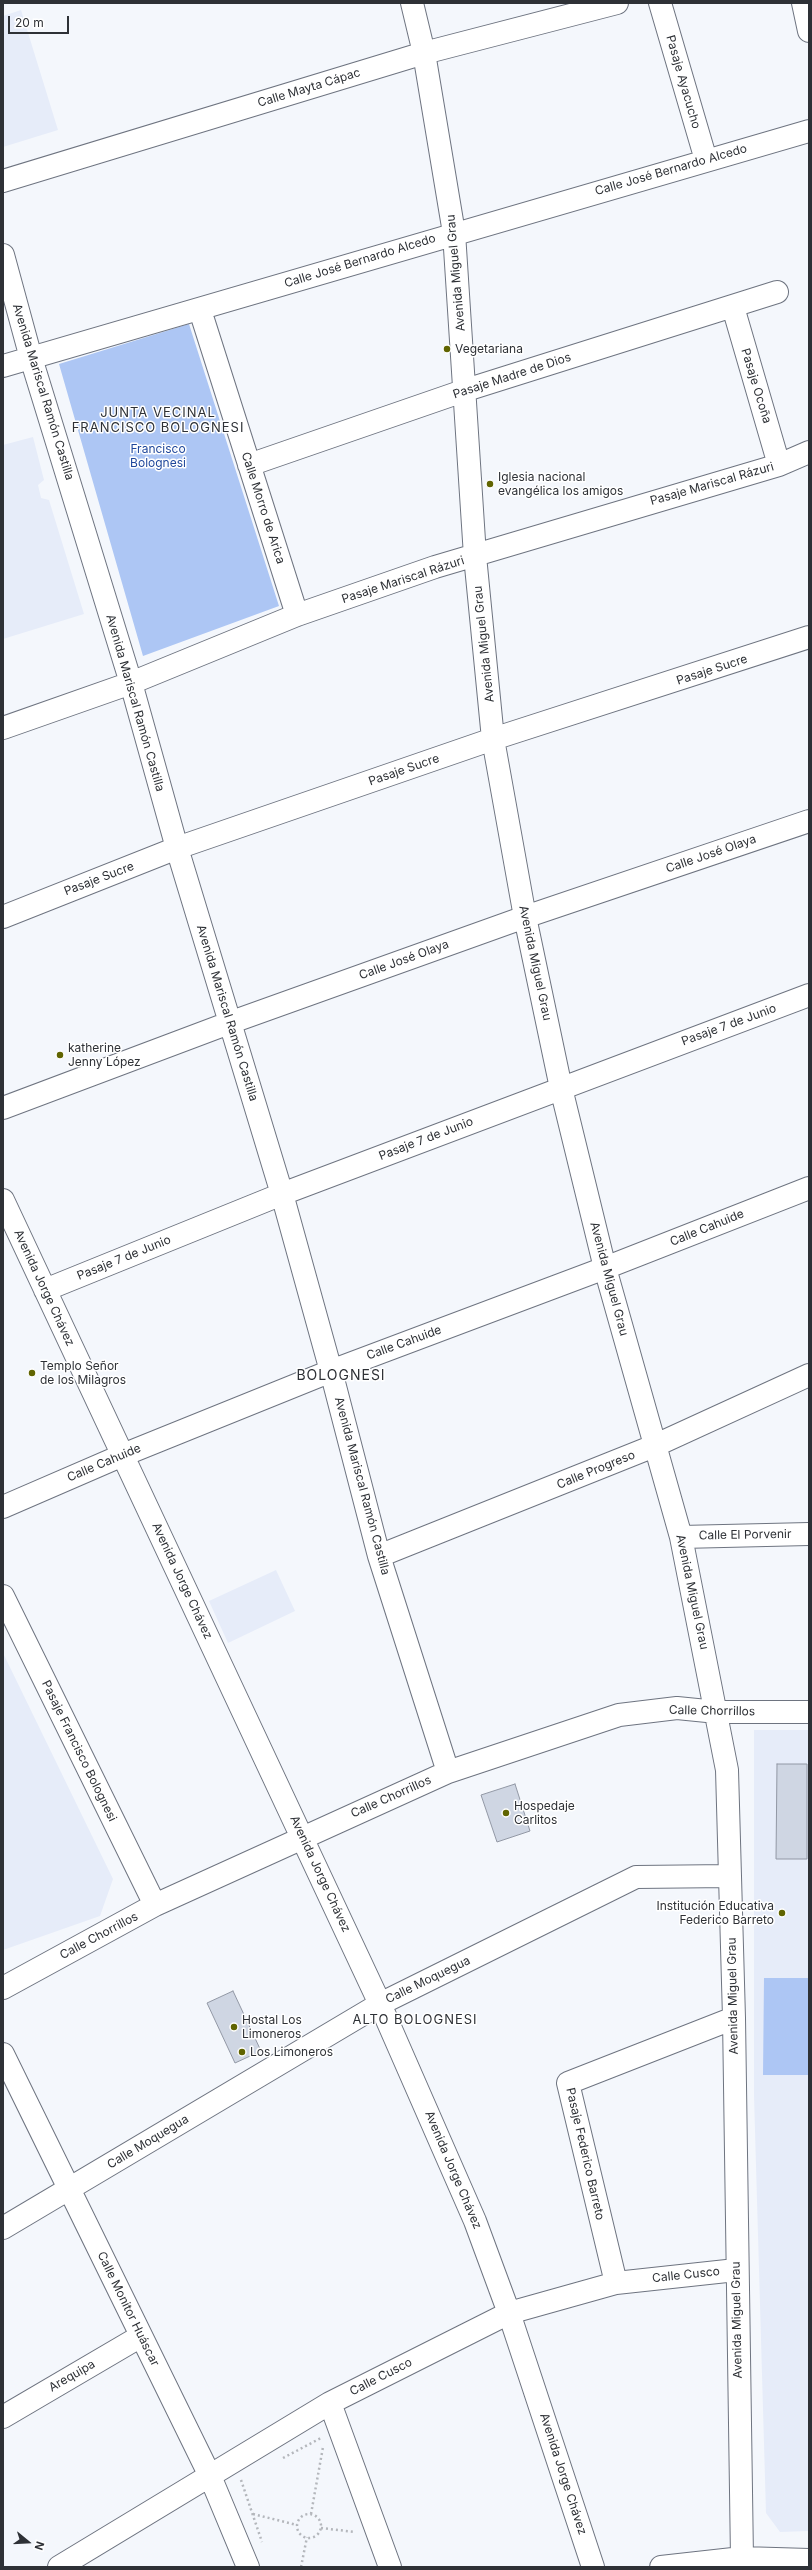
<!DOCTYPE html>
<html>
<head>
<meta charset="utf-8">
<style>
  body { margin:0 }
  #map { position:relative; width:812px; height:2570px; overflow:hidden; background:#f4f7fc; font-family:Inter,sans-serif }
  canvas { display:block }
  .frame { position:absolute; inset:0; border:4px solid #2e3136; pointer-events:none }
  .north { position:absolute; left:8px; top:2522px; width:40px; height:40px; -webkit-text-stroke:3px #fff; paint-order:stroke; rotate:108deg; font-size:11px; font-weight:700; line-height:16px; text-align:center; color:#2e3136 }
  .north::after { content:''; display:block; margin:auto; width:14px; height:18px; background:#2e3136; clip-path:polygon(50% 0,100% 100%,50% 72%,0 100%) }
  .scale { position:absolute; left:8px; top:16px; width:61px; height:18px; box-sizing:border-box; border:2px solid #2e3136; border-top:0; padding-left:5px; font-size:12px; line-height:14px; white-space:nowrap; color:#2e3136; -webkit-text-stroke:3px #fff; paint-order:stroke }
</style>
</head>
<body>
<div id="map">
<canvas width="812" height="2570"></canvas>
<div class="frame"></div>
<div class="north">N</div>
<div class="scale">20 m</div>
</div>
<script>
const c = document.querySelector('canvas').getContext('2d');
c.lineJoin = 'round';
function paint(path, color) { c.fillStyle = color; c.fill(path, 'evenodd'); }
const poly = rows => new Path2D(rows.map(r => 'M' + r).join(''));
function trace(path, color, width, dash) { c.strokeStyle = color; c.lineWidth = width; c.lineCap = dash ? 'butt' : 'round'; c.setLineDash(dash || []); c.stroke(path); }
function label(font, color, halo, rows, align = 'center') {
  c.font = font + ' Inter,sans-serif'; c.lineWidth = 3; c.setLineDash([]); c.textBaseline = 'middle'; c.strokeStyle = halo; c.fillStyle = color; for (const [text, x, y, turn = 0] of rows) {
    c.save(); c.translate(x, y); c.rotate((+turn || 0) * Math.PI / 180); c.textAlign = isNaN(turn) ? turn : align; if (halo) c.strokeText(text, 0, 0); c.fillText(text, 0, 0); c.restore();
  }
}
const built = poly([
  [21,10,58,130,3,147,3,16],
  [33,437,44,480,38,485,41,498,49,500,84,614,3,639,3,445],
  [276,1570,295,1611,228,1643,209,1601],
  [3,1653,113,1879,100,1916,3,1950],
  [754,1730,809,1730,809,2531,780,2532,766,2513,754,2096]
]);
const green = poly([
  [189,324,279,606,143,656,59,364],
  [764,1978,809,1978,809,2075,763,2075]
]);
const building = poly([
  [777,1764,807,1764,807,1859,776,1859,777,1764],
  [515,1784,530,1831,497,1842,481,1795,515,1784],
  [233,1991,261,2051,235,2063,207,2003,233,1991]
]);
const path = poly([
  [283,2458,321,2438],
  [241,2480,262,2542],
  [253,2514,297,2525],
  [311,2514,323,2447],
  '297 2526a12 12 0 1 1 24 0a12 12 0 1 1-24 0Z',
  [321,2528,355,2532],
  [301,2567,307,2537]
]);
const minor = poly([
  [412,3,424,53,454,233,475,556,493,739,525,917,561,1088,605,1268,681,1537,727,1770,734,2018,742,2558],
  [660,3,706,160],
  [803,3,809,31],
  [3,181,424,53,617,3],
  [3,255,31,358,131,683,177,848,282,1194,331,1371,379,1556,448,1772],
  [733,307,779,465],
  [200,310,297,615],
  [3,366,809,131],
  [249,465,466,390,777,292],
  [3,728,131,683,297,615,435,567,779,465,809,452],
  [3,917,177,848,493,739,809,637],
  [3,1108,229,1023,525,917,809,821],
  [3,1200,380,2004,475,2221,509,2313,593,2567],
  [45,1290,282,1194,809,995],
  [3,1507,123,1455,331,1371,605,1268,809,1188],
  [681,1537,809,1534],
  [379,1556,654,1446,809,1375],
  [3,1596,155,1905],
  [3,1988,155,1905,448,1772,619,1715,677,1708,717,1712,809,1712],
  [3,2054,210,2476,248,2567],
  [3,2228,380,2004,636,1877,729,1876],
  [616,2283,568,2083,734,2018],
  [330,2403,390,2567],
  [3,2417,141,2336],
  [59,2567,330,2403,509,2313,616,2283,736,2270],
  [661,2567,742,2558,809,2560]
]);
const markers = [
  [447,349,4,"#606400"],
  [490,484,4,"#606400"],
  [60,1055,4,"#606400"],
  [32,1373,4,"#606400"],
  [506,1813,4,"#606400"],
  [782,1913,4,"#606400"],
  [234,2027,4,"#606400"],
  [242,2052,4,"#606400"]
];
const streetNames = [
  ["Pasaje Ayacucho",683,82,74],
  ["Calle Mayta Cápac",309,88,-17],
  ["Calle José Bernardo Alcedo",671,170,-16],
  ["Calle José Bernardo Alcedo",360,261,-17],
  ["Avenida Miguel Grau",456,273,-95],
  ["Pasaje Madre de Dios",512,376,-18],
  ["Pasaje Ocoña",756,386,73],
  ["Avenida Mariscal Ramón Castilla",43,392,73],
  ["Pasaje Mariscal Rázuri",712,484,-16],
  ["Calle Morro de Arica",263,508,72],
  ["Pasaje Mariscal Rázuri",403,580,-18],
  ["Avenida Miguel Grau",484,644,-96],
  ["Pasaje Sucre",712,670,-18],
  ["Avenida Mariscal Ramón Castilla",135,703,74],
  ["Pasaje Sucre",404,770,-19],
  ["Calle José Olaya",711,854,-19],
  ["Pasaje Sucre",99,879,-21],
  ["Calle José Olaya",404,960,-20],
  ["Avenida Miguel Grau",535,963,78],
  ["Avenida Mariscal Ramón Castilla",227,1013,73],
  ["Pasaje 7 de Junio",729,1025,-20],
  ["Pasaje 7 de Junio",426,1139,-21],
  ["Calle Cahuide",707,1228,-22],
  ["Pasaje 7 de Junio",124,1258,-22],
  ["Avenida Miguel Grau",609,1279,75],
  ["Avenida Jorge Chávez",44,1288,65],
  ["Calle Cahuide",404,1343,-20],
  ["Calle Cahuide",104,1463,-23],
  ["Calle Progreso",596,1470,-22],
  ["Avenida Mariscal Ramón Castilla",362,1486,75],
  ["Calle El Porvenir",745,1535,-1],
  ["Avenida Jorge Chávez",182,1581,65],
  ["Avenida Miguel Grau",692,1592,78],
  ["Calle Chorrillos",712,1711,1],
  ["Pasaje Francisco Bolognesi",79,1751,64],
  ["Calle Chorrillos",391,1797,-24],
  ["Avenida Jorge Chávez",320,1874,65],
  ["Calle Chorrillos",99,1936,-28],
  ["Calle Moquegua",428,1980,-26],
  ["Avenida Miguel Grau",733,1996,-91],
  ["Calle Moquegua",148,2142,-31],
  ["Pasaje Federico Barreto",585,2154,77],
  ["Avenida Jorge Chávez",453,2170,67],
  ["Calle Cusco",686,2275,-6],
  ["Calle Monitor Huáscar",128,2309,64],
  ["Avenida Miguel Grau",737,2320,-91],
  ["Arequipa",72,2376,-30],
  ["Calle Cusco",381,2377,-27],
  ["Avenida Jorge Chávez",563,2474,72]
];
const poiNames = [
  ["Vegetariana",455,349],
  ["Iglesia nacional",498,477],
  ["evangélica los amigos",498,491],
  ["katherine",68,1048],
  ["Jenny López",68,1062],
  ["Templo Señor",40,1366],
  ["de los Milagros",40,1380],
  ["Hospedaje",514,1806],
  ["Carlitos",514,1820],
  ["Institución Educativa",774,1906,"right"],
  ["Federico Barreto",774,1920,"right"],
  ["Hostal Los",242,2020],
  ["Limoneros",242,2034],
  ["Los Limoneros",250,2052]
];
const parkNames = [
  ["Francisco",158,449],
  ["Bolognesi",158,463]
];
const neighbourhoodNames = [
  ["JUNTA VECINAL",158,413],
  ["FRANCISCO BOLOGNESI",158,428],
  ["ALTO BOLOGNESI",415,2020]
];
const quarterNames = [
  ["BOLOGNESI",341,1376]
];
paint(built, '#e6ecf9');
paint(green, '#adc6f4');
paint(building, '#cfd6e3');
trace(building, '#9298a5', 1);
trace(minor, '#6e7480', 24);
trace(path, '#b4b7bc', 2.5, [2, 3]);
trace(minor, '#fff', 22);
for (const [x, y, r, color] of markers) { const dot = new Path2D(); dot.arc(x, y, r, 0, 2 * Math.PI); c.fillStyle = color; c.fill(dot); trace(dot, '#fff', 1.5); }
label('12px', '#2e3136', '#fff', streetNames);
label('12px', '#2e3136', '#fff', poiNames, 'left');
label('12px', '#1f479b', '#fff', parkNames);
c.letterSpacing = '1px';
label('13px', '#2e3136', '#fff', neighbourhoodNames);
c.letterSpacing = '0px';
c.letterSpacing = '1px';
label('14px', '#2e3136', '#fff', quarterNames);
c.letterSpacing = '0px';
</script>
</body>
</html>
